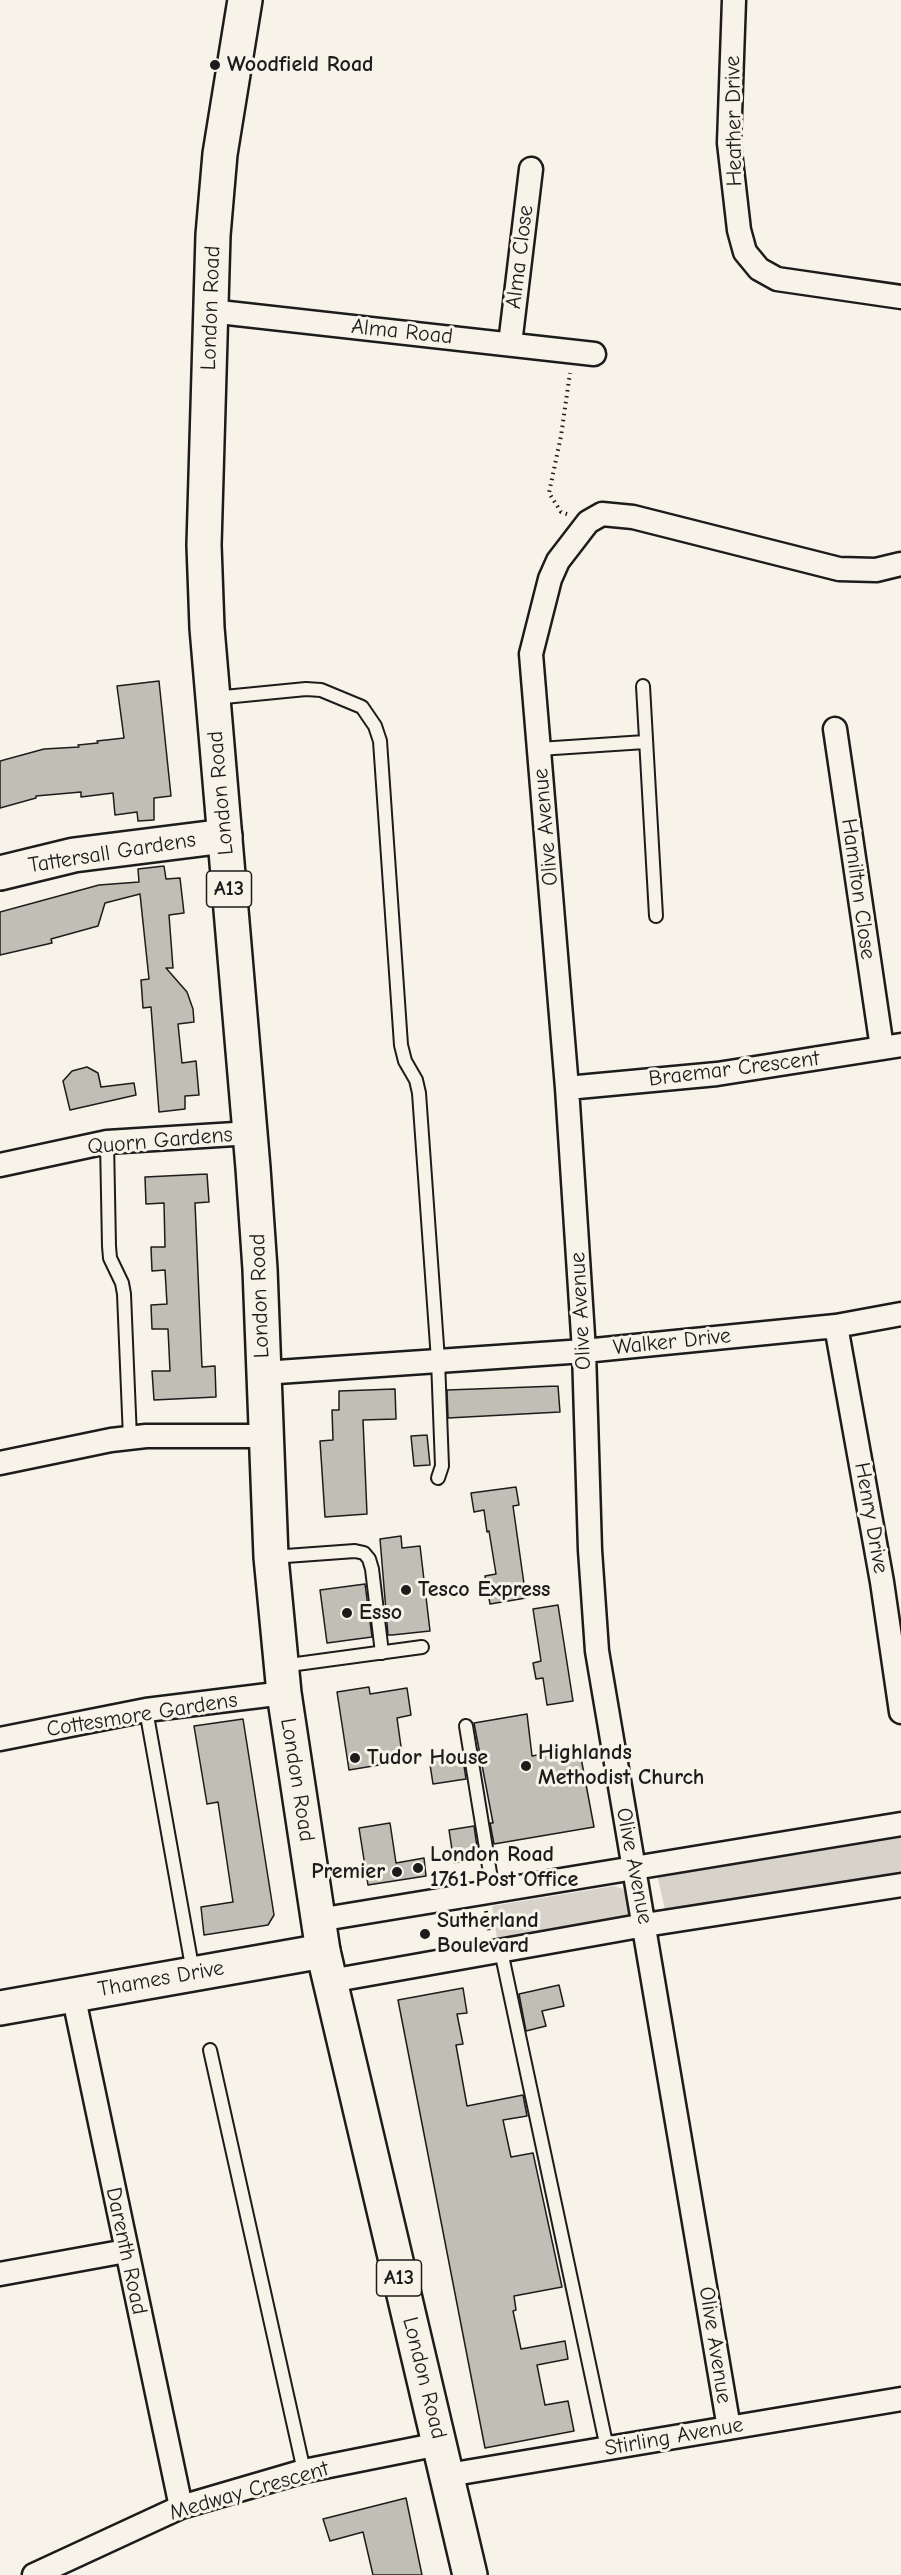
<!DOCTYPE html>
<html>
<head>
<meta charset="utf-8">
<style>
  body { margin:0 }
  canvas { display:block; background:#f7f3e8 }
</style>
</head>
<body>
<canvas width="901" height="2575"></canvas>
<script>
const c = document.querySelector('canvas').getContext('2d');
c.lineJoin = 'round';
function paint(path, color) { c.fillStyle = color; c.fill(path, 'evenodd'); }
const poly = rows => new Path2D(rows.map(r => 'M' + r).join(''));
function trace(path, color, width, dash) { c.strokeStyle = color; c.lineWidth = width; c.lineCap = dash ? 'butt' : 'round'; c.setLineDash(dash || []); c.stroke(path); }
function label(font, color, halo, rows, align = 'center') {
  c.font = font + ' "Comic Neue",sans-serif'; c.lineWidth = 6; c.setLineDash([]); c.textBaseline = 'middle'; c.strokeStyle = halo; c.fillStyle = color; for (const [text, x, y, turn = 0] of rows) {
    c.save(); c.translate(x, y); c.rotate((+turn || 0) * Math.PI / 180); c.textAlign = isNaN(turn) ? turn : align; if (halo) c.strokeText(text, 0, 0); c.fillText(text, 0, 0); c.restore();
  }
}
const green = poly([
  [901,1826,901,1883,666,1914,656,1870],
  [614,1886,623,1889,630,1896,632,1908,627,1917,498,1945,492,1906]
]);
const building = poly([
  [159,681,171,796,154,798,154,820,138,821,137,812,115,815,113,793,81,797,81,792,36,796,36,798,0,808,0,761,44,749,79,747,78,745,98,743,97,741,124,738,117,686,159,681],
  [164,866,166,879,180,878,184,913,169,915,173,968,166,968,187,992,193,1009,194,1022,178,1024,182,1063,196,1061,199,1095,185,1096,185,1109,159,1112,151,1007,143,1008,141,980,149,979,140,894,105,903,98,926,51,939,52,943,0,955,0,912,99,885,139,882,138,869,164,866],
  [87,1067,98,1073,101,1087,134,1083,136,1095,70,1110,63,1081,72,1071,87,1067],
  [207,1174,209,1202,195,1203,202,1367,215,1366,216,1397,154,1400,152,1371,170,1371,168,1329,152,1329,151,1305,167,1304,165,1270,152,1271,151,1247,165,1247,164,1203,146,1204,145,1177,207,1174],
  [558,1386,560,1412,448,1418,447,1390,558,1386],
  [395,1389,396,1419,363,1420,367,1514,325,1517,320,1441,333,1440,332,1410,339,1410,339,1391,395,1389],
  [427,1435,430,1465,414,1466,411,1436,427,1435],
  [516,1487,519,1505,513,1506,526,1598,490,1604,485,1576,496,1574,489,1531,487,1532,484,1510,474,1512,471,1493,516,1487],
  [401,1536,402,1548,420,1546,430,1631,392,1635,388,1635,380,1539,401,1536],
  [365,1584,372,1637,327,1643,320,1590,365,1584],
  [558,1605,573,1701,547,1705,543,1678,536,1679,533,1663,541,1661,533,1609,558,1605],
  [369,1687,370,1694,407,1688,411,1715,397,1718,403,1761,349,1770,337,1692,369,1687],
  [527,1714,532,1756,579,1747,594,1827,494,1844,490,1823,493,1823,474,1723,527,1714],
  [243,1719,274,1915,268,1925,204,1935,201,1907,233,1902,218,1802,207,1804,194,1726,243,1719],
  [462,1753,466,1779,433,1784,429,1758,462,1753],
  [390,1823,396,1863,424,1858,426,1876,368,1885,359,1828,390,1823],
  [474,1826,477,1847,475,1848,477,1859,454,1863,449,1830,474,1826],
  [559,1985,564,2006,542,2011,546,2026,526,2031,519,1994,559,1985],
  [463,1988,467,2013,457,2014,463,2044,456,2045,467,2106,523,2095,527,2116,503,2120,511,2157,533,2153,562,2287,514,2296,516,2310,513,2311,521,2349,565,2341,568,2359,537,2365,545,2405,568,2401,574,2431,485,2448,398,2000,463,1988],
  [406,2498,422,2575,373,2575,363,2532,330,2541,323,2519,406,2498]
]);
const path = poly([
  [567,514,561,512,549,493,561,436,570,373],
  [486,1911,489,1931]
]);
const lane = poly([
  [643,686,656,916],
  [214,698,306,689,321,690,362,707,375,726,380,741,401,1045,405,1061,416,1080,419,1093,438,1360,442,1466,438,1478],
  [539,749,645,742],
  [107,1142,109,1246,110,1258,122,1283,124,1294,130,1438],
  [272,1557,355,1551,364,1553,369,1559,372,1569,382,1653],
  [282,1666,422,1647],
  [146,1710,193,1972],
  [466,1726,493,1891],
  [501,1951,607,2448],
  [210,2050,304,2471]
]);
const street = poly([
  [734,0,729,143,739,230,745,252,759,269,777,279,901,297],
  [210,311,594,354],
  [510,344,531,169],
  [835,729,882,1048],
  [567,1088,717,1074,901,1045],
  [0,1165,107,1142,251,1133],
  [836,1326,882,1582,901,1712],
  [263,1373,584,1351,836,1326,901,1314],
  [0,1463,111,1440,146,1436,266,1436],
  [0,1739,146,1710,284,1693],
  [318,1920,901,1824],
  [330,1981,645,1925,901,1885],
  [73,1994,181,2507],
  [0,2274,126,2251],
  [729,2428,597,1651,590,1550,584,1351,567,1088,531,654,550,579,558,561,588,522,602,514,633,517,839,569,876,570,901,564],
  [448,2475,901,2399],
  [34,2575,181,2507,304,2471,439,2444]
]);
const secondary = poly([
  [0,873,74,855,225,836],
  [0,2008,323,1951]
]);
const primary = poly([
  [245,0,220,154,213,235,204,545,207,628,253,1168,260,1269,271,1557,284,1693,323,1951,470,2575]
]);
const markers = [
  [215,65,6,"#1c1c1c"],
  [406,1590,6,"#1c1c1c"],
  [347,1613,6,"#1c1c1c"],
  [355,1758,6,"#1c1c1c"],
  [526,1766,6,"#1c1c1c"],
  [418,1868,6,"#1c1c1c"],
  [397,1872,6,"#1c1c1c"],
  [425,1934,6,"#1c1c1c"]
];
const shields = [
  [229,889,45],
  [399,2278,45]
];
const shieldNames = [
  ["A13",229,889],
  ["A13",399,2278]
];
const poiNames = [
  ["Woodfield Road",227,65],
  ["Tesco Express",418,1590],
  ["Esso",359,1613],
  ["Highlands",538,1753],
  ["Methodist Church",538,1778],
  ["Tudor House",367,1758],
  ["London Road",430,1855],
  ["1761 Post Office",430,1880],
  ["Premier",385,1872,"right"],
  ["Sutherland",437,1921],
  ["Boulevard",437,1946]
];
const streetNames = [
  ["Heather Drive",734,121,-91],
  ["Alma Close",520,257,-83],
  ["London Road",211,308,-88],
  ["Alma Road",402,332,6],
  ["London Road",221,793,-95],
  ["Olive Avenue",546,827,-95],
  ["Tattersall Gardens",112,853,-9],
  ["Hamilton Close",858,889,82],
  ["Braemar Crescent",734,1069,-7],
  ["Quorn Gardens",160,1141,-5],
  ["London Road",260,1296,-92],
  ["Olive Avenue",581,1311,-93],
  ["Walker Drive",672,1342,-6],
  ["Henry Drive",871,1518,80],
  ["Cottesmore Gardens",142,1715,-9],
  ["London Road",297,1780,81],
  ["Olive Avenue",634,1866,79],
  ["Thames Drive",161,1979,-10],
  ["Darenth Road",126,2251,78],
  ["Olive Avenue",715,2345,81],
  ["London Road",424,2378,76],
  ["Stirling Avenue",674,2437,-10],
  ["Medway Crescent",249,2491,-16]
];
paint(green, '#d7d3cb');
paint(building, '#c0beb5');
trace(building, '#1c1c1c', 1.5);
trace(lane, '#1c1c1c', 16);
trace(street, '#1c1c1c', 27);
trace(secondary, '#1c1c1c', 38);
trace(primary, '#1c1c1c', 38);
trace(path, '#1c1c1c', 4, [1.5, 4.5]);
trace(lane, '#f7f3e8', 12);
trace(street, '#f7f3e8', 22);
trace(secondary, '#f7f3e8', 33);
trace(primary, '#f7f3e8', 33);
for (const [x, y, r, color] of markers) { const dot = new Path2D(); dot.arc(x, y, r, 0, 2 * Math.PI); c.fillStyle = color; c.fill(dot); trace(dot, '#f7f3e8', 2); }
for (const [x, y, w] of shields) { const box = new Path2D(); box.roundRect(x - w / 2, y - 18, w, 36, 4.5); c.fillStyle = '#f7f3e8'; c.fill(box); trace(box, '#1c1c1c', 1.5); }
label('bold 21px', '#1c1c1c', null, shieldNames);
label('bold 22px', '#1c1c1c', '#f7f3e8', poiNames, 'left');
label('22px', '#1c1c1c', '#f7f3e8', streetNames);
</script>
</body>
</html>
